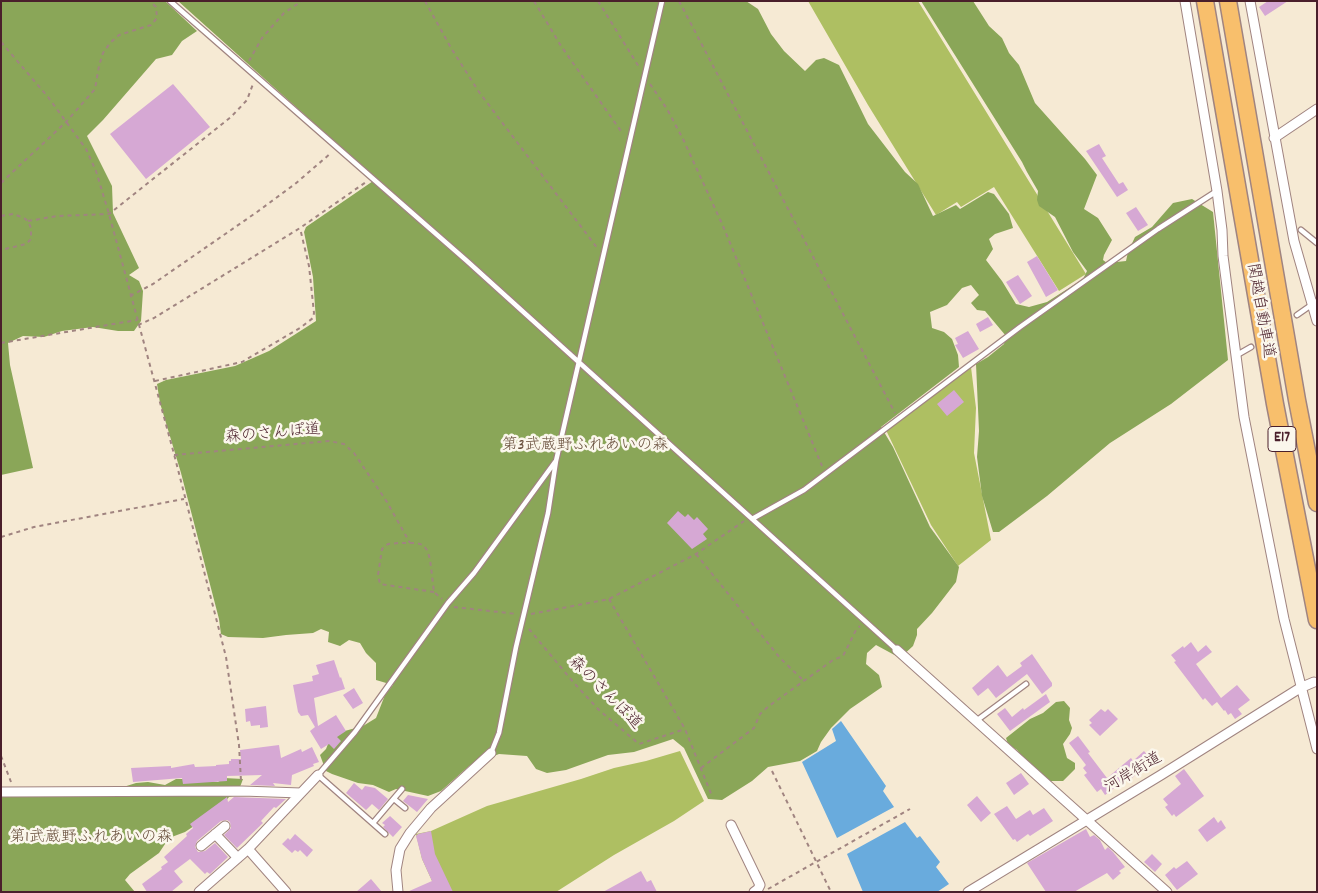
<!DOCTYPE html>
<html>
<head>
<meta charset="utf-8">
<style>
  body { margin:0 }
  #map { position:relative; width:1318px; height:893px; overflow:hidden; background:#f6ead4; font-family:Dekko,sans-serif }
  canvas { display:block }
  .frame { position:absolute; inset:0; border:2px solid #4a1f2b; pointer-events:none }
</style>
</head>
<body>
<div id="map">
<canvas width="1318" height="893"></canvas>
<div class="frame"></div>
</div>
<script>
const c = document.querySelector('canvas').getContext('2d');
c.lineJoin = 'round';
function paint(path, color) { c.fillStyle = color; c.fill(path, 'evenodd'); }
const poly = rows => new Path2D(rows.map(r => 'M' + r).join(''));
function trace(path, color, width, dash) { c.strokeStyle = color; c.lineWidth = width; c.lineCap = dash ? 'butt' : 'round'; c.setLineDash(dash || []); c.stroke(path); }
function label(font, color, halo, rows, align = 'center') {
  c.font = font + ' Dekko,"Klee One",sans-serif'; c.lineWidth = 5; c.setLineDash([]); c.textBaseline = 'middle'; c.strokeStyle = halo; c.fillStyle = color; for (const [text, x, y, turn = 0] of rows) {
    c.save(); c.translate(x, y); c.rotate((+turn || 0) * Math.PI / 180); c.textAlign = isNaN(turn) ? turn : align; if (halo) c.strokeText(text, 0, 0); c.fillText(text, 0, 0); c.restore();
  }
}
const green = poly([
  [808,1,918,1,1086,274,1059,291,994,187,961,207,957,202,936,215,868,105],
  [971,367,976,408,974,453,991,540,958,566,931,525,886,430],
  [680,751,704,801,674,821,614,855,556,892,437,892,422,859,416,834,431,831,487,806,581,779,614,768,646,761]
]);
const forest = poly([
  [1,1,165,1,197,31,182,41,172,55,156,59,103,120,87,136,112,186,113,213,139,268,129,275,139,281,143,291,141,321,134,331,118,331,93,327,62,331,44,337,23,336,8,343,10,365,33,468,1,475],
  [178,1,746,1,758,9,771,34,784,51,805,71,816,60,824,58,839,65,868,124,905,172,918,184,933,216,956,205,960,209,988,192,994,194,1009,214,1013,228,995,234,989,239,993,249,986,260,1002,281,1016,304,1029,307,1047,302,1083,279,1087,271,1073,252,1055,217,1039,206,1037,200,1038,191,1027,172,1022,162,921,1,973,1,989,26,1002,38,1009,53,1019,65,1035,103,1085,159,1097,175,1084,209,1098,218,1112,240,1104,255,1103,260,1107,263,1126,261,1128,252,1135,237,1152,227,1173,203,1192,199,1213,212,1228,360,1171,404,1110,443,1047,496,999,532,993,532,982,496,977,457,979,431,976,364,988,357,1004,344,1006,336,985,311,977,310,971,303,979,295,971,285,962,288,947,305,930,312,932,328,944,332,952,339,958,355,959,367,881,427,893,447,930,527,959,567,956,582,932,613,917,629,917,635,913,646,900,658,876,645,867,653,866,664,879,675,882,687,850,709,831,728,821,742,817,751,800,761,768,767,752,781,722,800,708,799,684,748,673,739,634,752,608,755,566,770,547,773,536,769,527,756,499,754,469,766,441,791,428,796,396,789,389,792,373,785,358,783,332,774,326,771,320,755,326,749,328,744,341,732,363,726,376,718,385,695,393,685,376,680,376,663,366,653,360,643,349,640,340,646,328,642,329,632,321,629,313,633,286,635,263,638,228,637,221,634,219,619,181,473,160,403,157,384,166,380,235,366,269,351,316,321,313,277,304,232,306,227,376,179],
  [1064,701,1070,708,1069,720,1072,728,1070,734,1063,744,1067,758,1075,763,1075,769,1063,781,1049,781,1024,759,1017,750,1008,744,1006,738,1030,719,1043,713,1056,702],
  [224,778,243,779,237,795,229,797,218,810,185,832,169,838,159,853,130,874,125,880,135,892,1,892,1,794,90,787,117,789,136,783,148,782,165,785,176,779,183,779,218,782]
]);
const water = poly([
  [841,721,886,786,883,791,894,807,837,838,802,762,836,741,832,729],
  [905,822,917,838,920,836,940,862,936,867,949,884,937,892,863,892,847,854]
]);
const building = poly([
  [1268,1,1288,1,1265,16,1259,7],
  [173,84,210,127,146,179,110,134],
  [1099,144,1106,156,1102,158,1119,184,1123,182,1128,190,1117,197,1086,151],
  [1136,207,1148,225,1138,231,1126,213],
  [1037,256,1058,290,1046,297,1027,262],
  [1018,275,1032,296,1020,304,1006,282],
  [988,317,993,325,980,332,976,324],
  [968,331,979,349,963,358,955,345,958,344,955,338],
  [954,390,964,402,947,416,937,404],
  [678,511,685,517,688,514,694,520,697,517,708,529,703,534,707,539,692,549,667,523],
  [1191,642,1198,652,1206,645,1212,652,1196,664,1221,698,1237,685,1250,700,1238,709,1242,714,1235,719,1231,713,1228,715,1225,710,1224,711,1217,702,1212,706,1205,698,1203,700,1174,662,1176,661,1171,655,1183,646,1184,648],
  [1032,654,1052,683,1052,686,1042,694,1027,674,996,698,988,688,978,696,972,688,998,665,1007,677,1022,666,1020,663],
  [334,660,340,678,341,677,345,689,314,698,318,726,336,715,346,731,337,737,341,741,334,749,329,744,321,749,310,731,315,727,308,715,301,716,298,712,293,685,313,681,312,676,319,674,316,665],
  [354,688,363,703,353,709,343,695],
  [1046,694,1050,702,1010,731,997,714,1005,708,1012,717,1023,708,1024,710],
  [266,706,268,727,260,728,260,725,251,726,250,721,246,722,245,709],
  [1101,709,1105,712,1108,709,1118,719,1100,736,1089,725,1092,723,1089,720],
  [1078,736,1090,752,1088,753,1107,778,1131,758,1133,761,1144,751,1152,761,1132,778,1130,776,1105,795,1101,789,1097,792,1084,775,1087,773,1083,768,1086,765,1069,743],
  [279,745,281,758,301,749,302,752,312,747,319,762,313,764,314,766,292,775,291,785,273,783,275,786,250,785,262,775,227,776,227,781,183,784,182,778,133,782,131,768,171,766,171,768,194,764,195,767,216,766,216,765,229,764,229,761,231,761,231,759,241,759,240,750],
  [1184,769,1204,796,1176,817,1174,814,1172,816,1165,807,1168,805,1163,799,1181,784,1175,776],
  [1021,773,1029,784,1014,795,1006,783],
  [354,783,362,790,365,786,375,788,388,799,379,810,372,804,366,810,346,793],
  [408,795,428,799,417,812,403,801],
  [977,796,991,813,981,822,967,805],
  [227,797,228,802,234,797,286,799,276,808,274,807,261,821,263,823,237,848,224,835,231,828,230,822,227,820,221,821,197,841,195,847,198,852,205,851,215,843,228,857,210,874,207,872,205,874,190,859,174,871,183,882,171,892,147,892,142,884,162,869,161,867,168,862,164,857,187,836,186,834,193,828,190,824],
  [1007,806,1016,819,1030,810,1033,815,1044,808,1053,821,1030,836,1028,834,1017,842,1015,839,1013,840,994,814],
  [390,816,402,827,393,837,383,827,385,825,382,823],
  [1214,817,1218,823,1221,820,1226,828,1207,842,1198,830],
  [1086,829,1090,837,1094,835,1100,840,1105,850,1108,847,1113,852,1125,867,1119,871,1121,873,1113,880,1107,873,1074,892,1046,892,1027,863],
  [431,831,435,854,453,892,407,892,432,881,422,859,416,836,418,834],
  [295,834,313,850,307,857,300,850,298,852,295,850,292,853,282,844,288,838,290,840],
  [1152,854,1162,864,1155,872,1144,862],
  [1187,861,1198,874,1177,890,1165,875,1174,867,1176,869],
  [641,871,647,882,651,880,657,892,603,892],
  [371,879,382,892,356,892,363,886]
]);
const path = poly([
  [425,1,451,48,479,92,598,249],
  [534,1,561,46,623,134],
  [598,1,639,67],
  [679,1,895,413],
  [1,42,48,97,86,149,96,171,109,214,174,454,226,657,239,745,241,781],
  [249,61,262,38,276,22,284,13,302,1],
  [650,84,667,109,683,139,723,226,822,466],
  [1,183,66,122,95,89,99,66,103,53,110,43,119,35,151,25,157,18,156,7,150,1],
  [1,216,13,214,24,218,28,221,31,228,31,239,26,244,1,250],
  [28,221,57,216,109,214,231,117,247,100,253,84],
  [130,296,153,284,257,212,295,184,331,153],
  [138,325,154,318,300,228,366,182],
  [1,343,137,320],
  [155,381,242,362,300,328,313,318,314,313,309,266,300,228],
  [174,455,329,441,344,444,354,453,387,502,410,543],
  [1,537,34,527,184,499],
  [696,554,780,658,804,681],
  [434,592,380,584,378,575,382,549,388,544,399,543,417,543,423,545,427,550,430,559,434,592,442,599],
  [609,599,685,729,712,796],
  [454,607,517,614],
  [531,614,609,599,696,554,744,521],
  [529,629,574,683,599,710,639,744,685,729],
  [1,756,11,782],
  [701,768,754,728,760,714,769,706,833,660,843,656,856,630,860,626],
  [772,771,831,892],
  [768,889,910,809]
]);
const service = poly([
  [170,1,467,261,897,650],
  [1301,230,1317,243],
  [1297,315,1317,301],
  [1237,355,1251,347],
  [752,519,804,490,1020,327,1158,229,1217,191],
  [976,721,1026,684],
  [491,753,499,733,516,647,548,513,556,461,662,1],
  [394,799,405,808],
  [373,823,402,789],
  [385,834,318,775,355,732,448,603,474,573,555,462]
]);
const minor = poly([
  [1185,1,1217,191,1222,230,1223,256,1244,417,1284,619,1317,749],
  [1250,1,1294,241,1317,321],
  [1274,138,1317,109],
  [897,650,1167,892],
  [1,792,242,791,301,793],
  [731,825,760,885,758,889,754,892],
  [215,834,238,858],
  [201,846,225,826],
  [248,849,286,892],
  [199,892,248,849,318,775],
  [398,892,396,870,400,849,410,833,431,808,491,753],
  [968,892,1161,775,1300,688,1314,682]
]);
const motorway = poly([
  [1205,1,1275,404,1317,620],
  [1228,1,1297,400,1317,503]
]);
const shields = [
  [1282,439,28]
];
const shieldNames = [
  ["E17",1282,439]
];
const streetNames = [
  ["関越自動車道",1259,311,80],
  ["森のさんぽ道",273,435,-5],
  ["森のさんぽ道",604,694,45],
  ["河岸街道",1134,774,-31]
];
const parkNames = [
  ["第3武蔵野ふれあいの森",585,447],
  ["第1武蔵野ふれあいの森",91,839]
];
paint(green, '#aebf62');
paint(forest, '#8aa658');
paint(water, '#69abdd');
paint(building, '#d6a8d4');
trace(service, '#a08480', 7);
trace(minor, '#a08480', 11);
trace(motorway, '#a08480', 19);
trace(path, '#a08480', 2, [4, 4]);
trace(service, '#fff', 4.5);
trace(minor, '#fff', 9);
trace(motorway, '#f8bf6c', 16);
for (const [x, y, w] of shields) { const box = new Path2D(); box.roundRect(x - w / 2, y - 12.5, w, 25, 4); c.fillStyle = '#fbf7ec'; c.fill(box); trace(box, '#4a1f2b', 1); }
label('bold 15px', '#4a1f2b', null, shieldNames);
label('16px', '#4a1f2b', '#fbf7ec', streetNames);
label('16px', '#684f3c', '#fbf7ec', parkNames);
</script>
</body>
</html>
